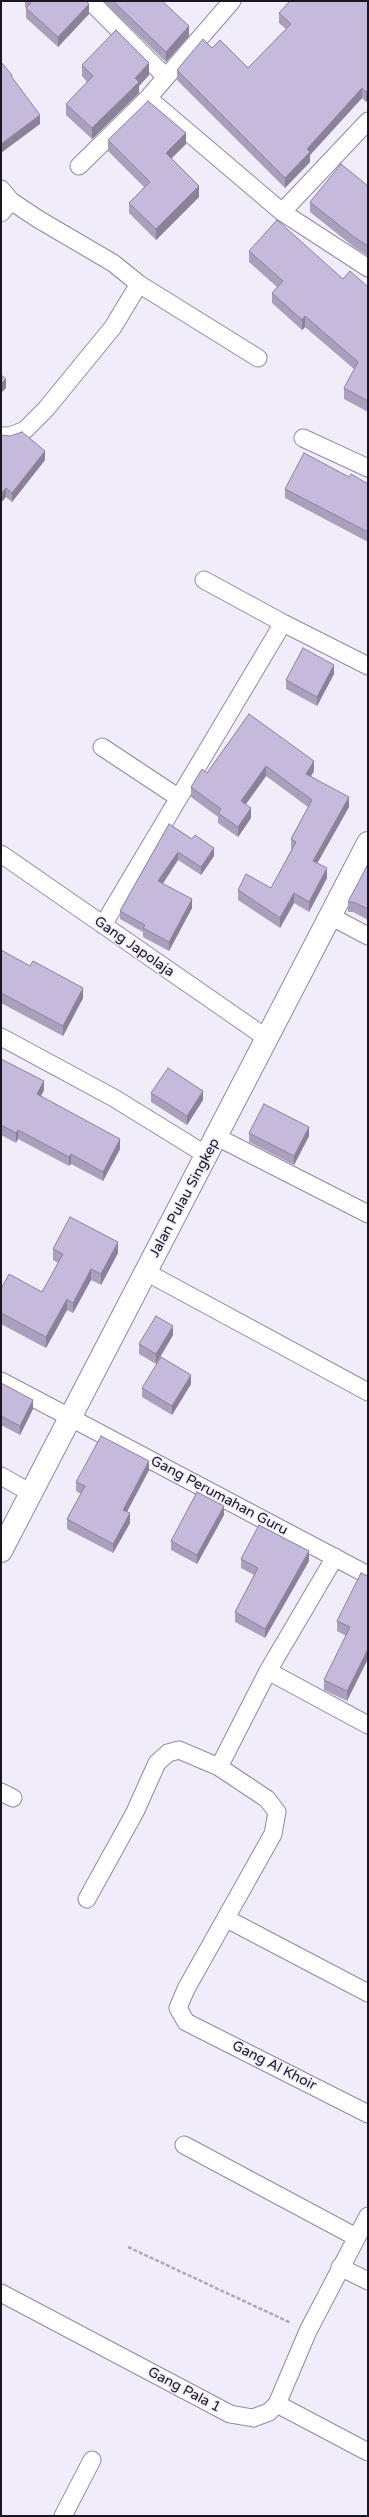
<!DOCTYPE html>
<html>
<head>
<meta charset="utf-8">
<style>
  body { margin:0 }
  #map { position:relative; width:369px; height:2517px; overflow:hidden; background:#f1ecfa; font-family:"Varela Round",sans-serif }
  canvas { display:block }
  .frame { position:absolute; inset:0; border:2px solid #1a1622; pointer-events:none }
</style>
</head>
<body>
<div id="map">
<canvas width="369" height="2517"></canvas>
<div class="frame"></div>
</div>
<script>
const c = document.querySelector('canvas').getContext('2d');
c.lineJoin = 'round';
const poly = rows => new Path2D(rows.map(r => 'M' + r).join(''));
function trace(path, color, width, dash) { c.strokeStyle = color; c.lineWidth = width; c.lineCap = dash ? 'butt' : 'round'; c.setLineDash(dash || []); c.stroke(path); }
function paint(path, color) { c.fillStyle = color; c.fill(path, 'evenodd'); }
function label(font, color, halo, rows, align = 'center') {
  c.font = font + ' "Varela Round",sans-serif'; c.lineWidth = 3; c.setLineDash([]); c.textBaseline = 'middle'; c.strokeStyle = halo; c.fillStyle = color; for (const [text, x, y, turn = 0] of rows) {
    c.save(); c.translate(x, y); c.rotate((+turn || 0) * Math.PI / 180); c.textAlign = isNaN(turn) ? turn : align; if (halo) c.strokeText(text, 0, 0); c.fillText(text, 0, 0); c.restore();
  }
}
const path = poly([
  [128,2247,291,2323]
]);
const street = poly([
  [90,1,166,77],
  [148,98,282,212,368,268],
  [79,166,148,98,232,1],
  [1,189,11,201,38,219,113,263,139,284,258,358],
  [282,212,368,121],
  [1,213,11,201],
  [1,436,10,436,25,430,46,409,113,327,139,284],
  [303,438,368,468],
  [204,580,283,623],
  [102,747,179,798],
  [1,854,268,1039],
  [330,916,368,936],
  [103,925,283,623,368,666],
  [1,1037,114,1098,208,1156],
  [217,1137,368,1214],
  [146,1272,368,1392],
  [1,1381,368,1575],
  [1,1476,31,1493],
  [268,1671,368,1725],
  [219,1767,268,1671,335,1557],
  [1,1792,13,1798],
  [87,1899,135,1812,157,1763,168,1753,179,1750,219,1767,267,1799,277,1812,273,1834,186,1989,178,2008,186,2022,368,2114],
  [227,1919,368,1993],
  [184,2145,356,2237],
  [340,2267,368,2281],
  [1,2293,230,2414,253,2418,269,2412,277,2404,368,2452],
  [277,2404,308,2331,368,2216],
  [63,2516,92,2460]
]);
const secondary = poly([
  [1,1551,368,843]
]);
const wall = poly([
  [25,1,86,1,89,14,58,47,26,18,26,8,25,7],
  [103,1,162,1,189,36,166,62],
  [368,1,368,100,366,102,362,98,310,155,310,162,285,188,177,80,177,70,212,48,248,68,286,29,279,23,279,13],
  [82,65,149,75,139,86,139,93,92,139,66,115,66,104,87,82,82,76],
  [108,140,186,144,171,158,199,197,156,240,129,213,129,203,144,187,108,151],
  [368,186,368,256,354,247,310,212,310,202],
  [249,251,368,287,368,412,344,399,344,388,354,369,305,327,302,330,272,303,272,293,277,287,249,262],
  [1,435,45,460,12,502,6,497],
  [349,477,368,484,368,542,285,498,285,489],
  [334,674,317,706,286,689,286,680],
  [249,714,314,771,311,776,349,807,317,863,327,878,309,912,294,903,280,928,238,900,238,890,271,888,292,849,291,849,291,839,308,807,266,776,246,804,251,818,238,837,218,823,218,817,191,797,191,787,207,773],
  [169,824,192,839,214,856,201,875,178,860,163,884,192,908,169,951,143,937,143,932,120,919,120,911],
  [368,864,368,920,353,912,348,912,348,902],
  [1,950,83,998,63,1036,1,1003],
  [1,1059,44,1090,41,1096,120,1149,103,1181,71,1164,69,1166,18,1139,16,1143,1,1135],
  [151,1093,203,1100,187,1125,151,1102],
  [249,1133,309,1136,294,1165,249,1142],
  [53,1249,118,1253,101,1285,91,1280,73,1313,67,1310,46,1348,1,1324,1,1289,42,1292,58,1263,53,1260],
  [173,1335,156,1364,139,1354,139,1344],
  [1,1383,33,1409,20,1435,1,1425],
  [191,1384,172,1415,142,1397,142,1388],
  [149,1470,127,1512,130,1523,113,1553,67,1529,67,1519,81,1494,76,1491,76,1482],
  [224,1515,197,1564,171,1550,171,1541],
  [241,1559,309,1561,265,1638,235,1622,235,1612,254,1575,241,1568],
  [361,1573,347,1701,324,1690,324,1680,346,1636,337,1631,337,1621]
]);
const shadedWall = poly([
  [89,4,89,14,58,47,58,37],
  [189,26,189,36,166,62,166,52],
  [149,63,149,75,139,86,139,93,92,139,92,128,135,78],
  [362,88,362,98,310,155,310,162,285,188,285,178,307,149],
  [368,89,368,100,366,102,366,92],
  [40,115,40,124,1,153,1,144],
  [186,133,186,144,166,164,166,153],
  [199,186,199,197,156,240,156,229],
  [305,316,305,327,302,330,302,320],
  [6,379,6,388,1,393,1,384],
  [45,451,45,460,12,502,12,493],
  [6,488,6,497,1,503,1,494],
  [334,665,334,674,317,706,317,697],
  [314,761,314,771,306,784,306,774],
  [266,766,266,776,241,811,241,801],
  [349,797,349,807,313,871,313,861],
  [251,808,251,818,238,837,238,827],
  [214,848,214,856,201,875,201,867],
  [178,852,178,860,158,890,158,881],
  [327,868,327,878,309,912,309,902],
  [294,893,294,903,280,928,280,918],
  [192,899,192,908,169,951,169,942],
  [83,988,83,998,63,1036,63,1026],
  [44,1081,44,1090,37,1104,37,1094],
  [203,1091,203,1100,187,1125,187,1116],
  [309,1127,309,1136,294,1165,294,1156],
  [18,1130,18,1139,16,1143,16,1133],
  [120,1139,120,1149,103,1181,103,1172],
  [71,1154,71,1164,69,1166,69,1157],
  [118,1242,118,1253,101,1285,101,1274],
  [91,1269,91,1280,73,1313,73,1303],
  [67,1299,67,1310,46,1348,46,1337],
  [173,1326,173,1335,156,1364,156,1354],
  [191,1375,191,1384,172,1415,172,1406],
  [33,1400,33,1409,20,1435,20,1426],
  [149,1461,149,1470,123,1519,123,1510],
  [224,1506,224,1515,197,1564,197,1555],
  [130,1513,130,1523,113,1553,113,1544],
  [309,1551,309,1561,265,1638,265,1629],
  [368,1649,368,1659,347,1701,347,1691]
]);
const building = poly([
  [29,1,86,1,89,4,58,37,26,8,31,3,29,1],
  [113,1,162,1,189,26,166,52,113,1],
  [290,1,368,1,368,89,366,92,362,88,307,149,310,152,285,178,177,70,203,39,212,48,220,40,248,68,291,24,279,13,290,1],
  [116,30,149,63,135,78,139,82,92,128,66,104,93,76,82,65,116,30],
  [1,62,12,75,11,76,40,115,1,144,1,62],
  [148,101,186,133,166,153,199,186,156,229,129,203,150,182,108,140,148,101],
  [341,164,368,186,368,246,354,237,310,202,341,164],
  [277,220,343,279,350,271,368,287,368,401,344,388,358,362,305,316,302,320,272,293,283,281,249,251,277,220],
  [1,375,6,379,1,384,1,375],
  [22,432,45,451,12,493,6,488,1,494,1,435,10,436,22,432],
  [304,453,349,477,351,474,368,484,368,532,285,489,304,453],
  [303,648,334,665,317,697,286,680,303,648],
  [249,714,314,761,306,774,349,797,313,861,327,868,309,902,294,893,280,918,238,890,246,874,271,888,296,842,291,839,312,800,266,766,241,801,251,808,238,827,218,813,221,809,191,787,202,769,207,773,249,714],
  [169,824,192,839,195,835,214,848,201,867,178,852,158,881,192,899,169,942,143,928,145,925,120,911,169,824],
  [368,864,368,909,353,902,348,902,368,864],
  [1,950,30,966,33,961,83,988,63,1026,1,993,1,950],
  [1,1059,44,1081,37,1094,120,1139,103,1172,71,1154,69,1157,18,1130,16,1133,1,1125,1,1059],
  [168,1068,203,1091,187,1116,151,1093,168,1068],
  [264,1104,309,1127,294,1156,249,1133,264,1104],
  [70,1217,118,1242,101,1274,91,1269,73,1303,67,1299,46,1337,1,1313,1,1289,9,1274,42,1292,63,1254,53,1249,70,1217],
  [156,1316,173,1326,156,1354,139,1344,156,1316],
  [161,1357,191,1375,172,1406,142,1388,161,1357],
  [1,1383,33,1400,20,1426,1,1416,1,1383],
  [101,1436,149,1461,123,1510,130,1513,113,1544,67,1519,85,1486,76,1482,101,1436],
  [197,1492,224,1506,197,1555,171,1541,197,1492],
  [259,1525,309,1551,265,1629,235,1612,258,1568,241,1559,259,1525],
  [361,1573,368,1576,368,1649,347,1691,324,1680,350,1627,337,1621,361,1573]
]);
const streetNames = [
  ["Gang Japolaja",134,947,35],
  ["Jalan Pulau Singkep",185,1198,-62],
  ["Gang Perumahan Guru",219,1496,28],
  ["Gang Al Khoir",274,2066,27],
  ["Gang Pala 1",184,2390,28]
];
trace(street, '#9388a8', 19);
trace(secondary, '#9388a8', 24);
trace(path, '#aea9b7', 2.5, [4, 2]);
trace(street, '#fff', 17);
trace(secondary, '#fff', 22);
paint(wall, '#aaa0bd');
paint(shadedWall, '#8b829a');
paint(building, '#c6badc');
trace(building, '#8b829a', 1);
label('14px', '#1a1622', '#f1ecfa', streetNames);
</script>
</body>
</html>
